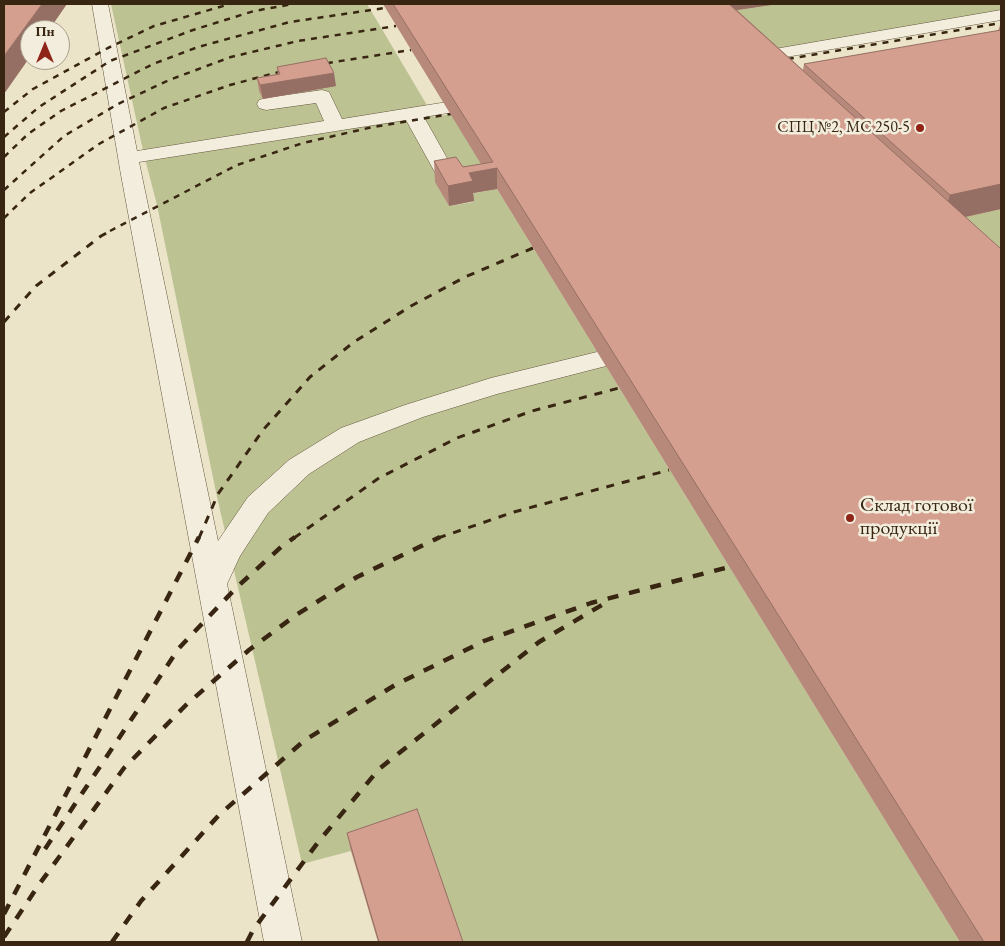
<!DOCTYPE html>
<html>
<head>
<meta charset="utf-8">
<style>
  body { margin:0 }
  #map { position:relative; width:1005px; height:946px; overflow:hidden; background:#ebe4c9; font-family:"EB Garamond",serif }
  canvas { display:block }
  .frame { position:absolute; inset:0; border:5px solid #392612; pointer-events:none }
  .north { position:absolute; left:20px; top:20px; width:50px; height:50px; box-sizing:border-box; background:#f2eddc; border:1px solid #a89d8b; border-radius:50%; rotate:0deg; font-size:14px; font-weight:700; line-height:20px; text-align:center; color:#392612 }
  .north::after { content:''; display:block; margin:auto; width:18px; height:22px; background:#8f2418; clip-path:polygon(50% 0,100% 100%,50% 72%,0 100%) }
</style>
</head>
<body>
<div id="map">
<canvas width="1005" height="946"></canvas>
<div class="frame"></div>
<div class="north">Пн</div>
</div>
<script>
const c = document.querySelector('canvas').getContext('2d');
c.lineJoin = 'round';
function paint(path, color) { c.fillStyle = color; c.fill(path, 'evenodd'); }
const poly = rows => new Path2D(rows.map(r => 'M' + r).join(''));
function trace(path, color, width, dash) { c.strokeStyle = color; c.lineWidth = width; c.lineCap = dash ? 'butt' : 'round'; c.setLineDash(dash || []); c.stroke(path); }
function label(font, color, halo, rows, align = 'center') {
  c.font = font + ' "EB Garamond",serif'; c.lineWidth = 5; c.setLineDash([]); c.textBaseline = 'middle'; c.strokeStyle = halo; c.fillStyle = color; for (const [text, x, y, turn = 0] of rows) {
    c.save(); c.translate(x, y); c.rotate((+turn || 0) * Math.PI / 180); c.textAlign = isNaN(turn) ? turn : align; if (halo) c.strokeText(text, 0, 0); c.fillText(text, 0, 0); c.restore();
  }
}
const green = poly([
  [111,4,367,4,434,117,451,114,493,182,436,182,449,206,473,202,469,194,497,189,960,942,459,942,351,851,302,864,217,497,157,205,144,155],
  [778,4,1001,4,1001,15,763,56,717,13],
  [1001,209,1001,278,941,222]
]);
const minor = poly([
  [92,4,108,4,137,151,324,121,316,103,266,110,259,108,257,104,259,100,266,98,322,90,329,92,342,119,447,102,454,104,456,108,454,112,424,117,457,176,454,180,447,182,440,180,437,176,406,120,139,162,218,541,248,497,289,460,341,428,405,405,491,378,601,351,610,353,613,359,610,365,497,394,423,417,359,442,309,474,268,513,240,556,227,584,302,942,264,942,121,175,92,4],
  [1001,10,1001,20,763,61,757,60,754,56,757,52,763,51,1001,10]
]);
const railFar2 = poly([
  [776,61,1001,23],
  [315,65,411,50],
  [4,112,33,89,108,48,154,26,230,4],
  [4,137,39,107,110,61,193,30,254,11,293,4],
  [4,157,28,134,61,111,153,64,198,47,290,22,385,8],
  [4,190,64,136,118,104,169,80,231,57,298,41,396,26],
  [4,218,30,193,99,144,164,108,230,85,290,69],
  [110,231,237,165,303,143,373,127,451,114]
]);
const railFar1 = poly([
  [4,322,36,286,101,236,112,230],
  [199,538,218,494,263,430,310,377,354,342,411,306,465,277,533,248],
  [294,538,379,478,457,438,532,411,619,388],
  [438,538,514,512,669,470]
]);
const rail = poly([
  [45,849,179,648,236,588,281,547,295,537],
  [4,914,199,537],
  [4,937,38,886,124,768,186,705,249,650,296,615,357,577,440,537],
  [112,942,141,901,219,815,305,740,395,685,484,641,591,603,729,567],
  [247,942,253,930,319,841,379,769,539,642,607,602]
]);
const wall = poly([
  [383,4,778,4,737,10,803,70,804,64,998,31,1001,22,1001,209,966,217,1001,942,960,942,497,189,473,193,474,201,449,206,435,182,434,161,463,167,481,164],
  [277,67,336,86,263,99,259,91,257,78,278,74],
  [347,833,463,942,378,942,351,851]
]);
const shadedWall = poly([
  [42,4,67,4,49,30,30,30,30,57,4,94,4,56],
  [718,4,778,4,717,13],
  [334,73,336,86,263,99,260,85],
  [497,168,497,189,473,193,474,201,449,206,448,186,469,173],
  [1001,184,1001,209,941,222,950,195]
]);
const building = poly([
  [4,4,42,4,4,56,4,4],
  [393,4,729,4,1001,249,1001,942,984,942,497,168,469,173,473,181,448,186,434,161,456,157,463,167,493,162,393,4],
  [1001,30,1001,184,950,195,804,64,1001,30],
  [326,58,334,73,260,85,257,78,280,74,277,67,326,58],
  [417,809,463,942,379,942,347,833,417,809]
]);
const markers = [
  [920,128,5,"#8f2418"],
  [850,518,5,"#8f2418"]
];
const farPoinames = [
  ["СПЦ №2, МС 250-5",910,128]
];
const poiNames = [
  ["Склад готової",860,506],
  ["продукції",860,529]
];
paint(green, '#bdc293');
trace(minor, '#665640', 1);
paint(minor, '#f2eddc');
trace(railFar2, '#392612', 2.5, [6, 6]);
trace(railFar1, '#392612', 3, [8, 8]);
trace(rail, '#392612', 4.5, [11, 11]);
paint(wall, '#b7897b');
paint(shadedWall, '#956f64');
paint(building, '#d59f8f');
trace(building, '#956f64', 1);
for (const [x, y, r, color] of markers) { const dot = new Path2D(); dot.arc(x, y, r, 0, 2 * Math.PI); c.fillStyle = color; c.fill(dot); trace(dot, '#f2eddc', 2); }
label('16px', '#392612', '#f2eddc', farPoinames, 'right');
label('20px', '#392612', '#f2eddc', poiNames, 'left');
</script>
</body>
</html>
